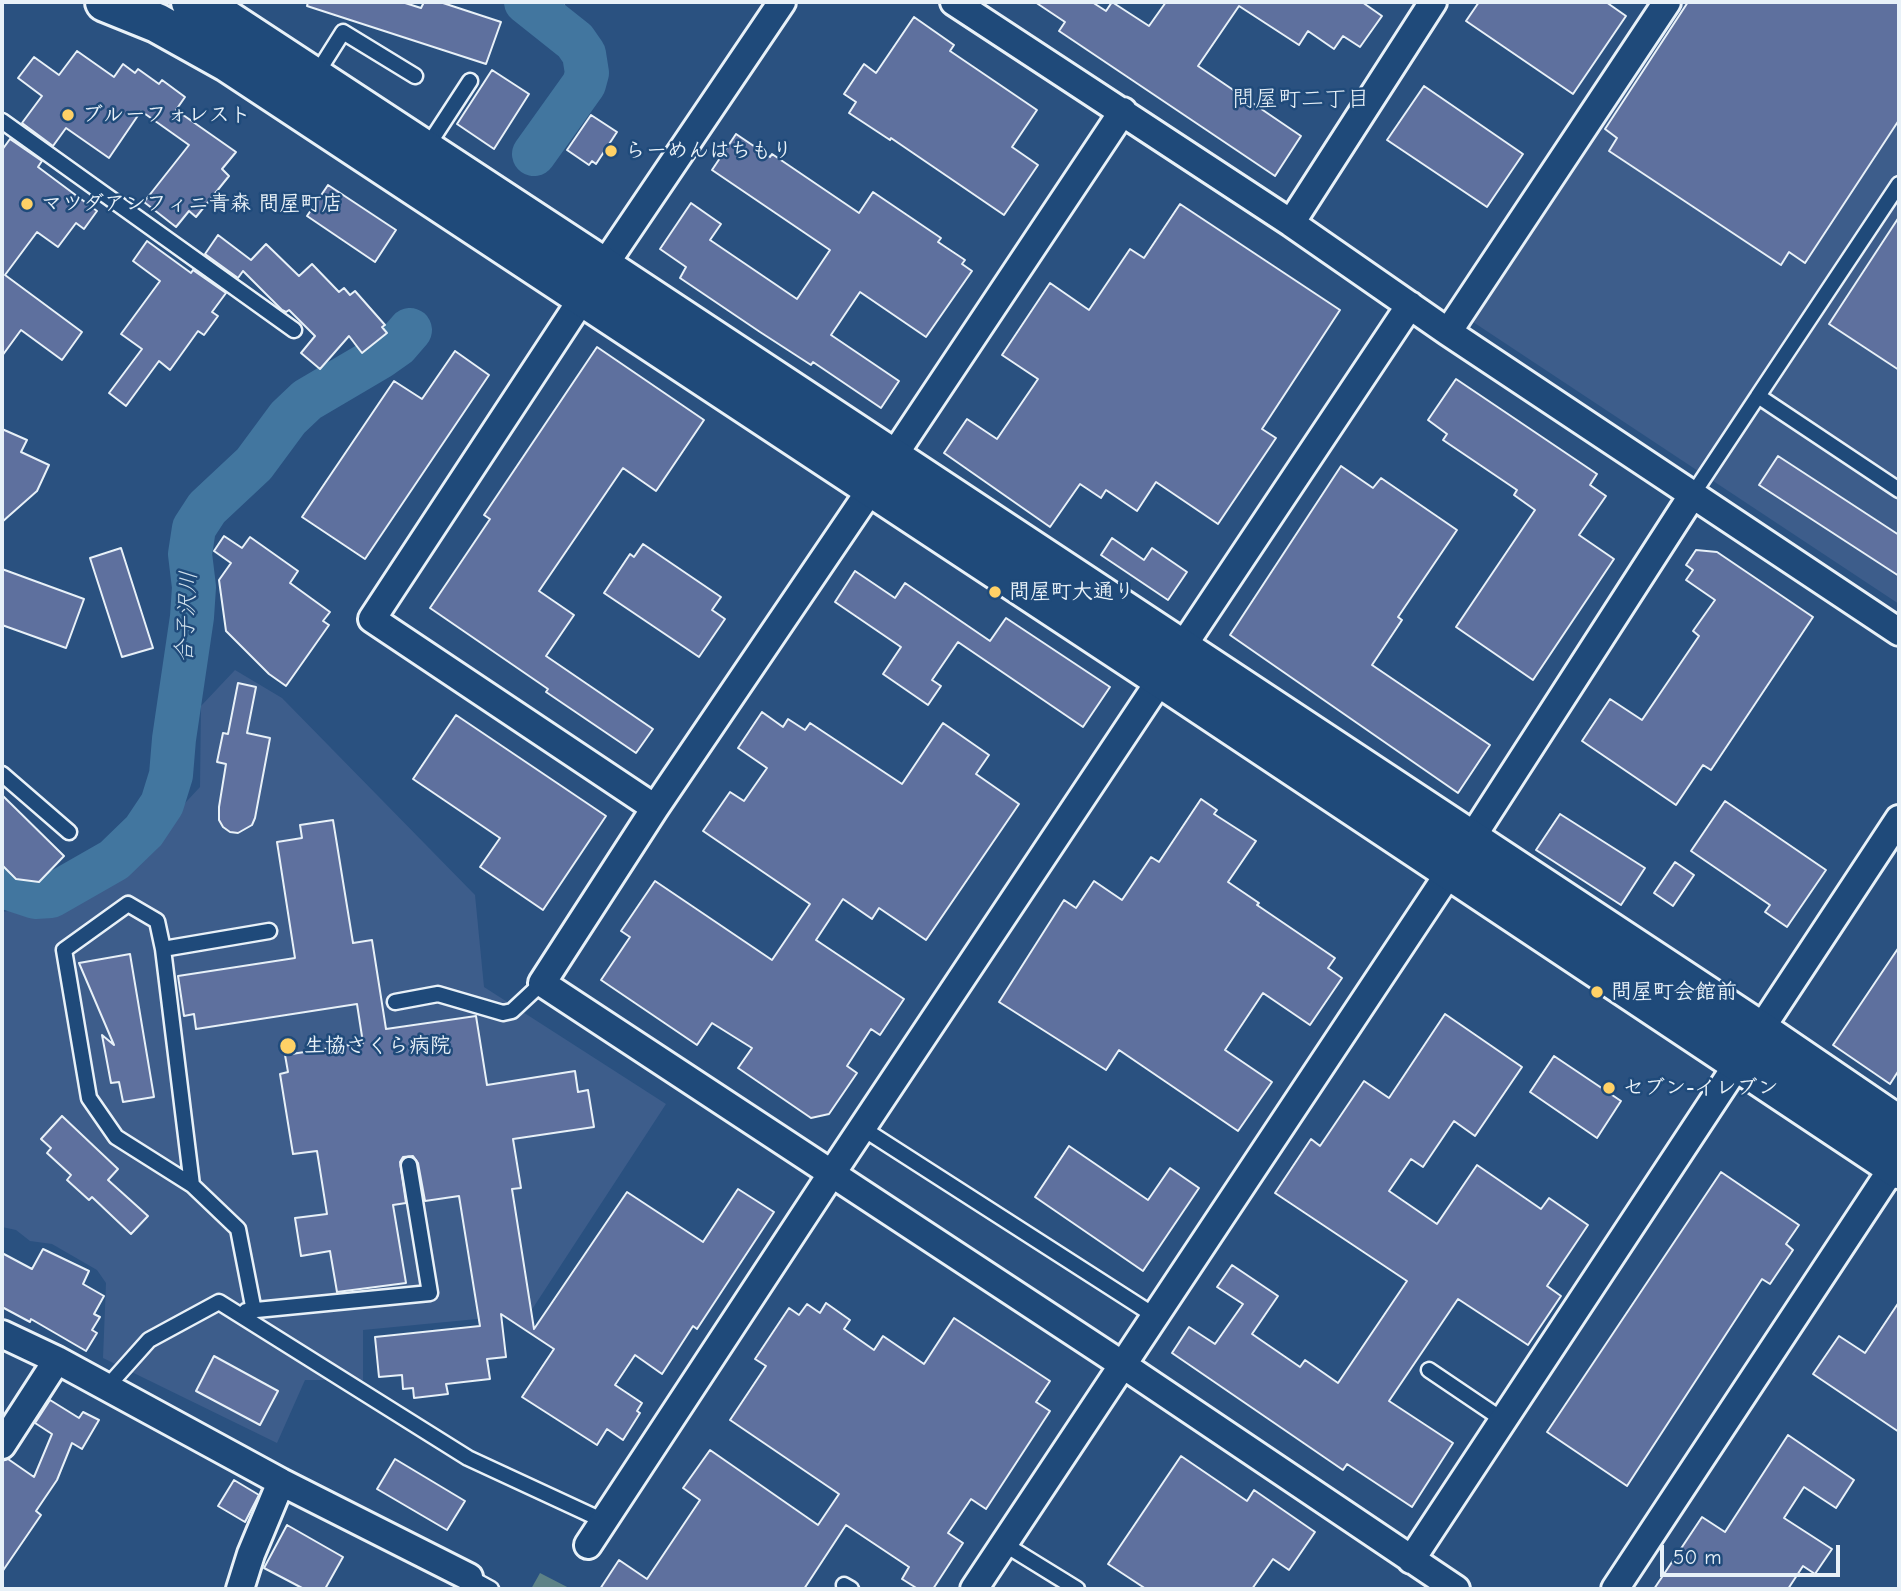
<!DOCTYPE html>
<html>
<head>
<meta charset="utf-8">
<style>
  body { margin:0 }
  #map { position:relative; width:1901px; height:1591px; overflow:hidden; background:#2a5180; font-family:"Comic Neue",sans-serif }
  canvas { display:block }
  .frame { position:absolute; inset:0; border:4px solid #e8f1f8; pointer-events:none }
  .scale { position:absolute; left:1660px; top:1545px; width:180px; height:32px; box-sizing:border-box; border:4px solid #e8f1f8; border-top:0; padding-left:9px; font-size:21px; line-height:24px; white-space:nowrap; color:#e8f1f8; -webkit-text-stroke:5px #1f4a7a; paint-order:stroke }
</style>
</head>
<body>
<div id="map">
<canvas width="1901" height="1591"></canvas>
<div class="frame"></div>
<div class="scale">50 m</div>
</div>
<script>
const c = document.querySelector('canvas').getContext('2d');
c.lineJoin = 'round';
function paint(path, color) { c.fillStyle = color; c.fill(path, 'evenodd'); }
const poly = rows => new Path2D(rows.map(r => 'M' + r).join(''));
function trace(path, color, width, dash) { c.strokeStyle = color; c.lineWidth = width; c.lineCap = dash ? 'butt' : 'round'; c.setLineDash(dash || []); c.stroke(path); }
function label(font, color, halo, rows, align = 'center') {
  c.font = font + ' "Comic Neue","Klee One",sans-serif'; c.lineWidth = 5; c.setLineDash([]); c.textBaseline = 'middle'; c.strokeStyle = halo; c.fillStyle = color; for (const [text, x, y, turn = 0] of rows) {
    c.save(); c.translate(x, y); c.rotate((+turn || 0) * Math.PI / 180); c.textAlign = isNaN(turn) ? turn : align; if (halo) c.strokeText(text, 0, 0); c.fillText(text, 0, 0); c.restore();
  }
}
const built = poly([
  [1680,2,1899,2,1899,604,1470,320],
  [235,670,282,698,475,895,484,987,666,1104,529,1314,363,1330,363,1380,305,1380,277,1443,103,1358,106,1283,97,1270,52,1244,30,1241,16,1230,2,1227,2,912,40,906,76,893,147,844,200,787,201,706]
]);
const green = poly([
  [540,1573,571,1589,531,1589]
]);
const stream = poly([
  [551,22,562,2]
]);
const river = poly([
  [526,2,575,41,584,54,587,73,584,84,534,154],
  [2,886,35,897,51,896,114,860,144,831,162,804,171,775,174,739,192,617,194,587,190,554,194,528,207,508,254,464,288,418,307,400,380,357,397,345,410,330]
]);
const building = poly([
  [308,2,402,2,421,8,424,2,440,2,501,22,486,64,307,6,308,2],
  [1035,2,1092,2,1106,11,1112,2,1149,26,1166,2,1362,2,1382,16,1360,47,1343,36,1334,49,1308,31,1299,45,1239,6,1198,66,1301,136,1275,176,1059,31,1065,22,1035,2],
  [1479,2,1606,2,1626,16,1573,94,1466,21,1479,2],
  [1688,2,1899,2,1899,120,1805,263,1789,252,1781,265,1609,151,1617,138,1605,129,1688,2],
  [914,17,954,45,950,51,1037,110,1012,147,1038,165,1004,215,891,138,890,140,849,113,856,102,844,94,864,64,876,73,914,17],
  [77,51,114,77,123,64,135,73,138,69,159,84,162,80,185,97,176,110,236,152,222,169,229,176,196,217,189,211,176,227,144,202,189,145,141,111,109,158,66,128,53,146,22,123,42,96,18,78,34,57,59,75,77,51],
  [492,70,529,94,494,149,457,124,492,70],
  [1424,86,1523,154,1487,207,1387,140,1424,86],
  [591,115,617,132,596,164,592,161,589,165,567,150,591,115],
  [736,134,770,157,772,154,859,213,873,192,941,238,938,242,965,260,962,264,972,271,926,337,860,292,831,335,899,381,881,408,813,362,811,365,760,332,680,278,686,267,660,249,691,203,721,224,710,240,797,299,830,250,712,170,736,134],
  [10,139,42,161,38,167,97,211,84,229,76,223,58,247,37,232,5,275,82,332,62,360,21,330,2,356,2,150,10,139],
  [328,185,396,230,375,262,307,216,328,185],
  [1180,204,1340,310,1262,429,1276,438,1218,524,1156,482,1137,511,1106,490,1101,498,1080,484,1050,527,944,453,967,419,997,439,1038,379,1002,355,1050,283,1089,310,1130,249,1144,258,1180,204],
  [1899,217,1899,370,1829,324,1899,217],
  [218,235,251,260,266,244,299,276,312,264,339,292,344,288,350,295,355,291,385,325,382,327,387,333,362,353,349,336,320,369,301,353,315,336,289,310,286,312,282,310,243,271,238,278,205,254,218,235],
  [147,241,191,273,193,270,226,293,212,312,218,316,204,335,198,331,170,370,159,361,126,406,109,393,142,349,121,334,160,281,133,261,147,241],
  [597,347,704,420,656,491,623,468,539,591,574,615,546,656,653,729,636,753,546,692,548,689,430,608,490,519,484,515,597,347],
  [455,351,489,375,365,559,302,517,394,381,422,399,455,351],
  [1456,379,1597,474,1590,485,1606,496,1579,535,1614,559,1533,680,1456,627,1535,510,1514,495,1517,490,1443,440,1447,434,1428,420,1456,379],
  [2,429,27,440,21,452,49,465,37,491,2,522,2,429],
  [1778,456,1899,535,1899,576,1759,485,1778,456],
  [1341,466,1373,488,1381,478,1457,530,1398,617,1402,620,1372,665,1490,745,1458,793,1230,635,1341,466],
  [224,536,242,548,250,537,298,571,290,583,330,612,323,621,329,625,286,686,269,674,226,631,219,580,231,563,214,551,224,536],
  [1112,538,1144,560,1152,548,1187,572,1168,600,1101,555,1112,538],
  [643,544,721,597,712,610,725,619,699,657,604,593,630,554,634,557,643,544],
  [121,548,153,648,122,657,90,558,121,548],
  [1696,550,1717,552,1813,617,1711,770,1703,765,1676,805,1582,741,1610,699,1642,720,1699,636,1693,631,1715,600,1686,580,1693,570,1686,565,1696,550],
  [2,569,84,599,66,648,2,625,2,569],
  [855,571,895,598,905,583,990,641,1006,618,1110,687,1083,727,958,642,932,680,941,686,928,705,883,674,901,647,835,602,855,571],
  [238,683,256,687,247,733,270,738,255,818,252,825,238,833,230,832,223,827,219,820,219,807,226,764,217,762,223,733,228,734,238,683],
  [762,712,783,727,788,719,805,730,810,723,902,784,943,723,989,755,976,774,1019,804,926,940,879,908,872,919,843,899,816,940,904,999,880,1035,871,1029,847,1066,857,1073,829,1114,811,1118,738,1068,752,1048,712,1023,697,1045,601,980,630,937,621,931,655,881,772,960,810,904,703,831,730,792,744,801,767,768,738,748,762,712],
  [456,715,606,816,543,910,480,867,500,838,413,779,456,715],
  [2,795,64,856,39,882,16,879,2,865,2,795],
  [1201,799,1217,810,1214,814,1256,841,1228,882,1259,903,1257,905,1335,958,1328,968,1342,978,1310,1025,1263,993,1225,1050,1272,1082,1238,1131,1119,1050,1106,1070,999,1002,1064,900,1076,908,1094,881,1122,900,1151,857,1159,862,1201,799],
  [1725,801,1826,870,1787,927,1765,912,1770,905,1691,851,1725,801],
  [1560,814,1645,868,1621,905,1536,850,1560,814],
  [333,820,353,943,372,940,386,1029,476,1016,487,1085,575,1071,578,1092,588,1090,594,1127,513,1139,521,1188,512,1189,534,1329,627,1192,703,1242,738,1189,774,1212,697,1329,693,1326,662,1374,635,1355,615,1385,642,1403,637,1411,640,1413,623,1440,607,1429,597,1445,522,1397,554,1349,501,1314,506,1357,487,1359,490,1379,446,1384,448,1394,414,1398,413,1388,403,1389,402,1375,379,1377,375,1337,480,1326,459,1196,425,1201,418,1163,413,1156,403,1157,400,1162,406,1203,393,1205,406,1283,337,1292,330,1251,301,1256,295,1218,327,1214,317,1151,293,1154,280,1074,288,1072,285,1055,363,1043,357,1004,196,1029,194,1014,184,1016,178,976,295,958,277,842,302,838,300,825,333,820],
  [1675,862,1694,875,1673,906,1654,893,1675,862],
  [1899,947,1899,1070,1890,1084,1833,1045,1899,947],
  [130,954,154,1097,123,1102,119,1082,111,1083,102,1035,114,1045,79,963,130,954],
  [1445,1014,1522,1067,1475,1136,1454,1121,1423,1167,1411,1159,1389,1191,1437,1224,1477,1165,1541,1209,1549,1198,1588,1225,1547,1286,1561,1296,1528,1345,1458,1299,1389,1401,1453,1443,1412,1507,1347,1464,1343,1470,1172,1353,1189,1327,1215,1344,1243,1304,1217,1287,1232,1265,1278,1296,1252,1334,1300,1367,1305,1360,1338,1383,1407,1281,1275,1193,1311,1139,1320,1146,1364,1081,1389,1098,1445,1014],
  [1554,1056,1621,1101,1597,1138,1530,1092,1554,1056],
  [62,1116,118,1169,108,1180,148,1216,131,1234,92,1197,89,1200,67,1180,71,1175,47,1153,51,1148,41,1139,62,1116],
  [1069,1146,1148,1200,1170,1168,1199,1188,1143,1271,1035,1197,1069,1146],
  [1721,1172,1799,1225,1786,1244,1793,1250,1770,1284,1762,1279,1627,1486,1547,1432,1721,1172],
  [43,1249,89,1271,83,1284,104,1296,94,1314,100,1317,92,1330,97,1333,86,1351,31,1319,30,1322,2,1307,2,1253,32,1269,43,1249],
  [1899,1302,1899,1432,1813,1374,1839,1336,1865,1353,1899,1302],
  [826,1303,850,1320,844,1329,874,1350,883,1336,924,1364,954,1318,1050,1381,1036,1402,1050,1411,986,1509,971,1499,948,1533,963,1543,933,1589,918,1589,902,1579,909,1567,846,1525,804,1589,600,1589,619,1560,647,1579,700,1500,683,1488,710,1450,818,1525,839,1494,730,1420,766,1366,755,1359,789,1308,799,1315,807,1304,820,1313,826,1303],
  [214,1356,278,1391,260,1425,196,1391,214,1356],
  [50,1400,79,1418,83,1412,99,1420,82,1449,72,1443,57,1480,36,1511,41,1515,2,1572,2,1461,8,1459,34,1477,52,1434,35,1423,50,1400],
  [1788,1435,1854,1480,1836,1508,1804,1487,1784,1518,1832,1549,1815,1574,1803,1566,1788,1589,1654,1589,1702,1517,1725,1532,1788,1435],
  [1181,1456,1247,1501,1254,1490,1315,1532,1289,1570,1273,1559,1252,1589,1146,1589,1108,1564,1181,1456],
  [395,1459,465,1501,447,1530,377,1489,395,1459],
  [234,1480,259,1495,245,1522,218,1506,234,1480],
  [287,1525,343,1557,325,1589,304,1589,264,1568,287,1525]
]);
const lane = poly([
  [314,78,343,32,415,76],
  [2,121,294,330],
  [425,150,470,81],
  [1758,396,1899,184],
  [1693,494,1758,396,1899,490],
  [2,774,69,832],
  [163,949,157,921,128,904,64,950,89,1098,116,1137,192,1185],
  [395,1002,438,994,503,1013,512,1011,542,983],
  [862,1128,1155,1316],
  [246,1311,430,1293,409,1165],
  [254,1311,238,1229,192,1185,163,949,269,931],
  [1429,1370,1503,1420],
  [107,1387,149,1340,219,1302,468,1458,604,1521],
  [1004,1544,1077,1589],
  [469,1577,491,1589],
  [844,1585,851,1589]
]);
const street = poly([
  [954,2,1291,223,1448,332,1899,632],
  [1123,111,892,458,655,808,542,983,1123,1365,1456,1589],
  [1291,223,1433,2],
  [1448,332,1667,2],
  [655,808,372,619,603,267,782,2],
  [2,1334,57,1360,281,1482,469,1577],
  [2,1445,57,1360],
  [588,1545,832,1173,1410,305],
  [1411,1560,1899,819],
  [240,1589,251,1554,281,1482],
  [974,1589,1451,870,1693,494],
  [1615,1589,1899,1158]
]);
const secondary = poly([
  [105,2,157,23,227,62,1161,678,1899,1169],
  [191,2,225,19,603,267,1760,1031,1899,1126]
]);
const markers = [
  [68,115,7,"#ffd166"],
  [611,151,7,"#ffd166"],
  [27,204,7,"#ffd166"],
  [995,592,7,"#ffd166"],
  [1597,992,7,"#ffd166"],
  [288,1046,9,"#ffd166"],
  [1609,1088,7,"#ffd166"]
];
const poiNames = [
  ["ブルーフォレスト",82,115],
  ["らーめんはちもり",625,151],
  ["マツダアンフィニ青森 問屋町店",41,204],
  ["問屋町大通り",1009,592],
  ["問屋町会館前",1611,992],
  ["生協さくら病院",304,1046],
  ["セブン-イレブン",1623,1088]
];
const neighbourhoodNames = [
  ["問屋町二丁目",1301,99]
];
const waterNames = [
  ["合子沢川",187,617,-87]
];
paint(built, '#3d5d8b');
paint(green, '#5d8287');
trace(stream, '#84a7c3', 7);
trace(river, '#42769f', 44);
paint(building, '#5e709e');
trace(building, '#e8f1f8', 2);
trace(lane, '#e8f1f8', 19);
trace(street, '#e8f1f8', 32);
trace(secondary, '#e8f1f8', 44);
trace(lane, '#1f4a7a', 14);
trace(street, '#1f4a7a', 26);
trace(secondary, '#1f4a7a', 38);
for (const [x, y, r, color] of markers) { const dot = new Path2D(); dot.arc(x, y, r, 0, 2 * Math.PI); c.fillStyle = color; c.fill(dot); trace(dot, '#1f4a7a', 2.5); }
label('bold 21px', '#e8f1f8', '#1f4a7a', poiNames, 'left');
label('23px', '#e8f1f8', '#1f4a7a', neighbourhoodNames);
label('italic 23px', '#cfdfeb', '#1f4a7a', waterNames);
</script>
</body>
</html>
